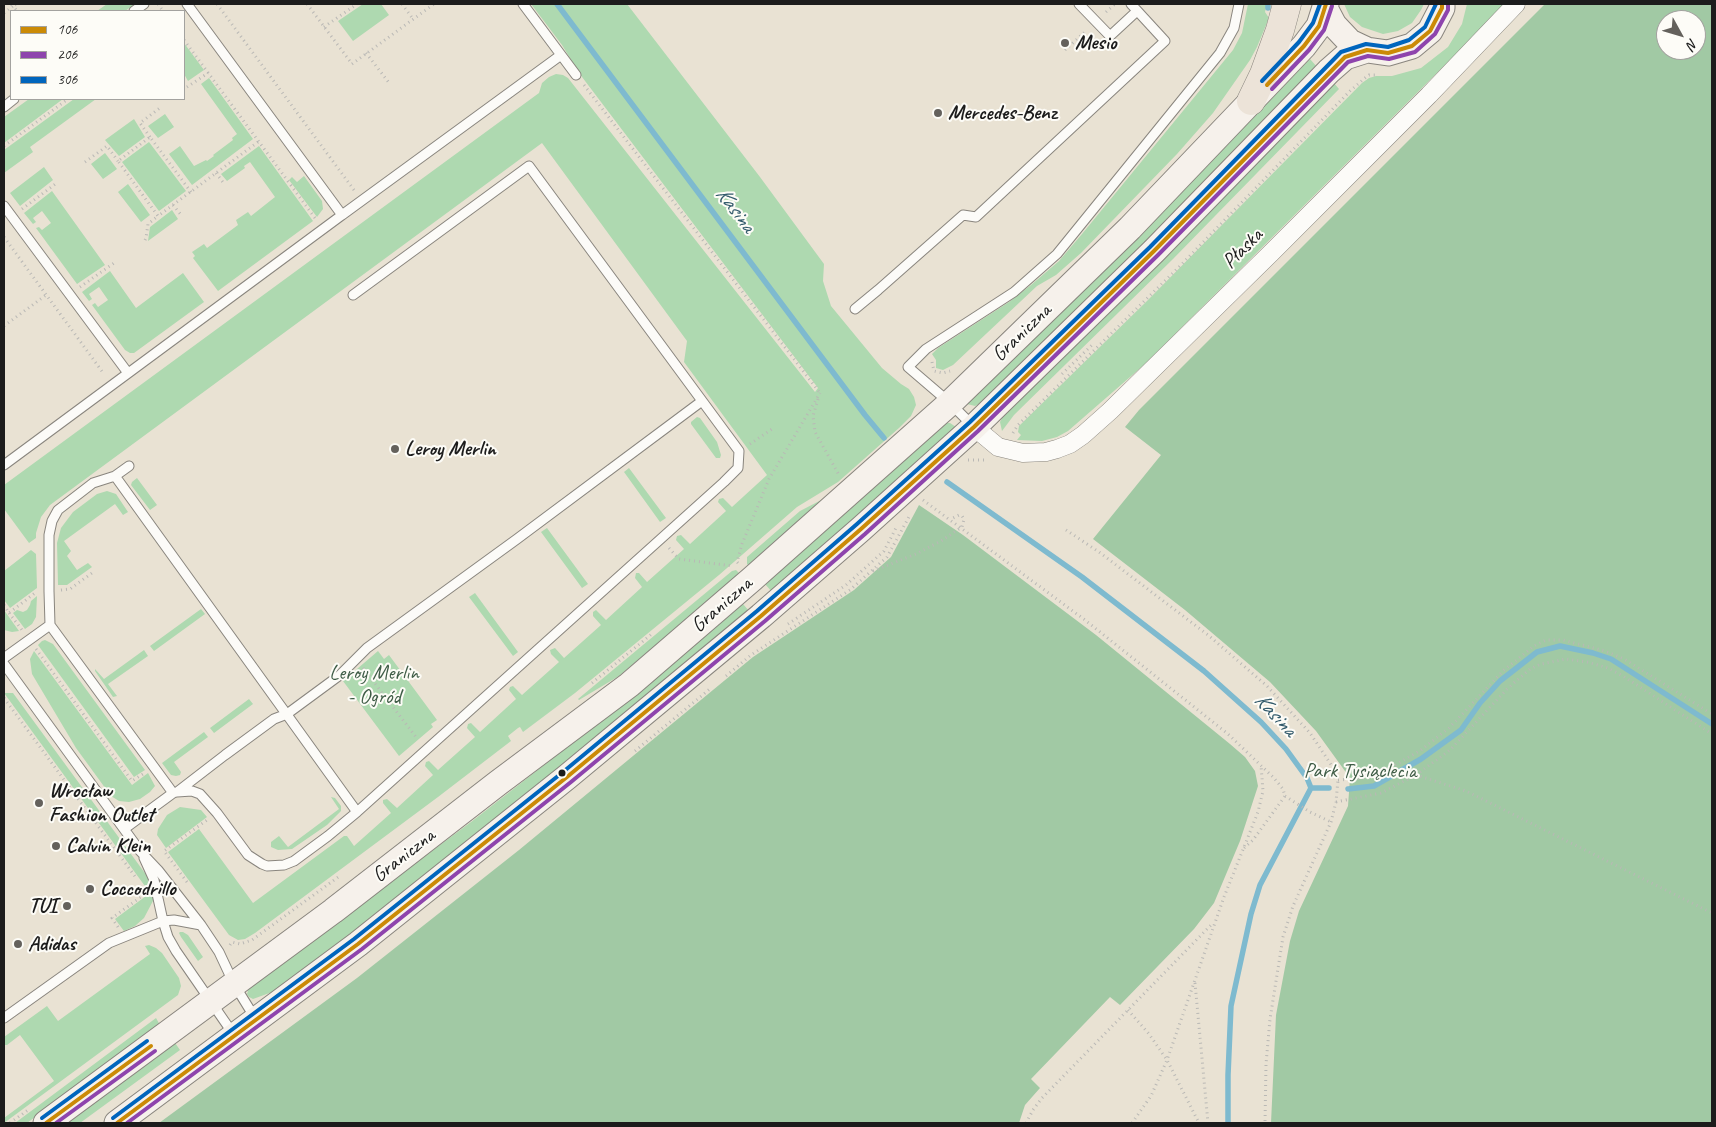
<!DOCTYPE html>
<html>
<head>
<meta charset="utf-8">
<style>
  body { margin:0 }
  #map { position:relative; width:1716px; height:1127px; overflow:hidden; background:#e9e2d3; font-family:Caveat,sans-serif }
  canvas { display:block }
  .frame { position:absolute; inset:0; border:5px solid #1c1c1c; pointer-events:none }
  .legend { position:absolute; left:10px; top:10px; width:175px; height:90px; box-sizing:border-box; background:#fdfcf7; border:1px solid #a3a29f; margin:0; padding:6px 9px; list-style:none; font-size:15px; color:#1c1c1c }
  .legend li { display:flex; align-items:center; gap:10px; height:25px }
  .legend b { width:25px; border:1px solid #a3a29f }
  .north { position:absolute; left:1656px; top:10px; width:50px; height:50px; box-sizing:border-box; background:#fdfcf7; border:1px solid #a3a29f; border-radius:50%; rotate:129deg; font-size:14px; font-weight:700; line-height:20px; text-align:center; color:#1c1c1c }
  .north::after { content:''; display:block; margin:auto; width:18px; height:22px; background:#64615c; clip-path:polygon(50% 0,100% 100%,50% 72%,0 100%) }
</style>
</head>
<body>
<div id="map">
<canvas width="1716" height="1127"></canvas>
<div class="frame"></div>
<ul class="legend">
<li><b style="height:6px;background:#cb8a06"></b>106</li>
<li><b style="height:6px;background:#8e44ad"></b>206</li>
<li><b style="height:6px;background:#0065bd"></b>306</li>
</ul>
<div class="north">N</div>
</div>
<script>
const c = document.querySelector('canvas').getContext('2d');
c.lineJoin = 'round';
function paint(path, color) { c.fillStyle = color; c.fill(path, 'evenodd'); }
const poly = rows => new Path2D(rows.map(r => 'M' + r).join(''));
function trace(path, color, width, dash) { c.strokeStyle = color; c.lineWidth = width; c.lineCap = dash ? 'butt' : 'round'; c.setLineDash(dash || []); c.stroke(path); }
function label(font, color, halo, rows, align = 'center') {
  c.font = font + ' Caveat,sans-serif'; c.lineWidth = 4; c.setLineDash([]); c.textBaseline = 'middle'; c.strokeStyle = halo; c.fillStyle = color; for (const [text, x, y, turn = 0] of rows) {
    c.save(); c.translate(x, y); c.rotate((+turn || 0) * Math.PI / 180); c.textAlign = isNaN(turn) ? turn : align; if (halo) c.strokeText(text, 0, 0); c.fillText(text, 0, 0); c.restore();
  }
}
const green = poly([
  [107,4,135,4,125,11,97,11],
  [363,4,381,4,389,15,353,41,338,21],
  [531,4,627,4,760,177,824,264,823,281,831,306,882,368,901,384,909,389,914,397,916,405,911,416,899,428,838,482,797,507,719,575,575,693,523,732,520,727,518,728,508,736,511,741,438,797,255,933,245,939,238,940,229,935,168,852,199,829,253,903,344,836,347,836,354,846,391,813,383,803,383,800,387,799,397,808,433,775,425,766,426,762,429,761,438,770,475,737,467,728,468,724,471,723,480,732,516,699,509,690,510,687,513,686,522,695,559,662,551,654,550,650,555,648,564,658,601,625,593,616,593,612,596,610,606,620,642,587,635,578,636,573,639,573,647,582,684,549,676,540,677,536,681,535,690,544,726,511,718,502,719,499,723,498,732,507,767,475,684,362,687,341,542,143,50,505,41,517,36,533,36,538,29,543,4,509,4,485,539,93,542,83,549,77,556,74,563,75,568,78,815,392,818,388,579,73,562,45],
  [1248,4,1267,4,1265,12,1269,18,1257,47,1250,60,1213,113,1177,154,1081,253,1056,275,1037,286,953,365,943,370,936,368,936,360,932,354,938,348,1009,302,1031,285,1059,261,1082,234,1233,50,1242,33],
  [1344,4,1424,4,1421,10,1412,23,1398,31,1383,34,1362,27,1350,17],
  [1467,4,1504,4,1452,58,1145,364,1068,431,1057,437,1042,441,1017,440,1021,435,1018,432,1019,426,1147,301,1362,83,1369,78,1376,76,1392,76,1421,68,1448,47,1462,24],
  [184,43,204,70,188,81,184,74],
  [1310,59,1317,67,1077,311,981,403,975,406,967,404,1148,226],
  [209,78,253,139,192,185,169,154,180,146,194,166,206,160,207,161,214,156,213,155,233,140,232,138,237,134,201,84],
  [1334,83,1339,89,1173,259,1014,415,1002,431,1000,422,1004,414],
  [29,99,63,99,4,143,4,117],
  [74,99,96,99,30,147,33,152,4,173,4,150],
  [165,114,174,127,158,138,148,126],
  [134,119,145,137,119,156,105,140],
  [149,142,186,191,159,211,122,162],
  [259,146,313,221,218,291,193,258,195,256,192,252,204,244,207,248,238,225,236,220,248,212,251,216,275,197,250,162,244,166,245,168,227,181,221,174],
  [105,153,117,169,103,179,91,164],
  [44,167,53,180,20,206,10,193],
  [304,176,322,201,323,209,317,217,289,180,292,177,297,182],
  [128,184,150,215,141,222,118,192],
  [52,191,105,265,77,284,36,228,39,227,42,230,51,223,42,211,33,218,36,222,33,224,24,213],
  [172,210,178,219,148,241,150,227],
  [110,271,136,308,183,273,204,302,134,353,130,353,125,350,92,305,95,303,98,307,108,300,99,287,89,294,92,299,89,301,82,292],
  [697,417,700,418,717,442,721,455,720,458,716,458,691,424,691,422],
  [945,423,950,423,956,427,772,592,765,584],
  [629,468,666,518,660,522,624,472],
  [137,478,157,505,150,510,131,485,132,482],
  [107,491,116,494,128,512,123,515,115,504,64,541,71,551,67,556,77,570,88,563,92,567,67,585,58,585,57,543,61,528,73,512,97,494],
  [831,495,749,566,747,564,747,557,800,511],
  [547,528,588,584,582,588,541,532],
  [31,550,36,554,37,588,10,608,4,600,4,571],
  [736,570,740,574,619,676,579,700,578,699,732,571],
  [475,593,518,652,513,656,469,597],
  [37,596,36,617,32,624,25,629,13,613,17,610,23,612,27,610,30,605,31,601],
  [743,604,749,611,478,834,370,919,275,991,253,999,249,997,247,994,249,987,471,822,648,684],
  [201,609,205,614,154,651,150,646],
  [4,610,19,631,12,632,4,630],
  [45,640,53,644,145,770,134,777,38,645,42,641],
  [144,650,148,656,108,684,117,696,113,697,95,671,95,669,104,679],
  [34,651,132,785,148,773,155,786,150,792,140,799,129,802,119,801,111,796,76,748,32,674,30,659],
  [378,651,384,659,389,655,437,720,431,724,433,727,399,756,343,681],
  [4,693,13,693,150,880,154,899,144,918,135,926,124,931,115,919,150,893],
  [249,699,253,704,214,733,210,728],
  [204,732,208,737,174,762,181,772,180,775,176,776,171,775,162,763],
  [331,797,335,798,341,806,341,811,327,825,292,849,278,850,271,847,271,842,279,836,288,847,339,809],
  [180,807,201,810,207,817,166,848,157,835,158,829,167,815],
  [180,932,183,932,188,935,203,957,198,961,181,937,179,933],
  [149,945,156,948,162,953,179,978,181,986,178,995,4,1123,4,1118,54,1081,20,1035,7,1045,4,1045,4,1037,47,1006,58,1021,150,954,145,946],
  [156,1018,160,1025,27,1123,15,1123],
  [173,1040,180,1050,80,1123,63,1123]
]);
const forest = poly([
  [1545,4,1712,4,1712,1123,1271,1123,1276,1015,1290,941,1299,911,1348,806,1350,778,1316,731,1270,682,1185,610,1093,539,1161,455,1125,427,1139,410],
  [1666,20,1696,20,1696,50,1666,50],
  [919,505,963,535,1096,635,1230,744,1245,757,1255,771,1258,786,1240,841,1214,903,1194,929,1120,1005,1110,997,1031,1079,1040,1088,1025,1105,1019,1123,159,1123,357,978,519,850,753,657,854,590,891,557]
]);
const stream = poly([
  [557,4,865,415,884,438],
  [1268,8,1268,4],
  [947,482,1082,577,1204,671,1261,722,1286,749,1307,778,1311,788,1260,885,1251,914,1231,1006,1228,1075,1228,1123],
  [1311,788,1329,788],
  [1348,789,1374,786,1421,759,1461,730,1480,703,1500,681,1537,652,1560,646,1593,653,1611,659,1712,724]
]);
const path = poly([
  [11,4,13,6,17,4],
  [158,4,163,11],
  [217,4,354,190],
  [307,4,352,64,434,4],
  [402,4,413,19],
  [1106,12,1115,4],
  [4,13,13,6,17,11],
  [324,27,357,4],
  [184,40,315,218],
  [1065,50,1087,30],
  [366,53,390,84],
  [584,85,820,393],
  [187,87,208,73],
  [150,137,140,123,161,107],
  [4,146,68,99],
  [85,162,107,146,118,161],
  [216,173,225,185],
  [191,192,150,137,118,161,158,216,258,142],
  [173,205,182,216],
  [22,209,58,182],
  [4,237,104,374],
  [145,240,146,238,148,224,158,216],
  [80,287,114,263],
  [4,326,46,295],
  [932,362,934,371,943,373,950,371],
  [1062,374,1093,344],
  [818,399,813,416,815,432,839,475],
  [1013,433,1018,425,1178,268,1350,91,1365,78,1369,75,1377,75],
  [750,444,772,429],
  [968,460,985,460],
  [923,500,1085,620,1228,734,1274,778,1283,789,1285,796,1253,840,1243,849],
  [1066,530,1099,552,1208,635,1267,686,1310,733,1332,766,1338,780,1336,802,1331,822,1293,906,1283,937,1270,1019,1266,1064,1265,1123],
  [669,548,679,559,733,566],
  [738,563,737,562,742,544,769,479,820,393],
  [873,571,916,554,941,541,962,527,964,519,962,516,959,515,951,519],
  [61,590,70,589,92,573],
  [4,605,9,613,35,593],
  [9,613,22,630],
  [788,624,846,585,884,551,896,528],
  [36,649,132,781,143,774],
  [363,668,416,737],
  [726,676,751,655,850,590,887,557,910,515],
  [592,683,653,633],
  [4,698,137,879],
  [635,751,711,688],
  [1416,775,1450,750,1507,689,1530,669,1541,664,1566,659,1587,662,1608,668,1623,676,1712,734],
  [1338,780,1365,778,1383,772,1421,750,1449,728,1504,670,1534,646,1546,640,1563,640,1605,651,1624,659,1712,714],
  [1285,796,1310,812,1331,822],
  [1336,802,1381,793,1416,775,1466,791,1712,913],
  [187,882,164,851,207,820],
  [118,927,112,918,145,894],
  [230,945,232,942,240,944,252,940,341,875],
  [1195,983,1208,1123],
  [1128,1010,1149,1034,1167,1060,1199,1123],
  [10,1123,28,1110],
  [1026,1123,1033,1110,1042,1098,1212,924],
  [1132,1123,1151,1096,1167,1060,1224,897,1258,812,1263,791,1261,765]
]);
const service = poly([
  [523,4,576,75],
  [1079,4,1110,36,1137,11],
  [134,11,144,4],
  [4,107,14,99],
  [4,206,128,373],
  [342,215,561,55],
  [353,295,529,166,739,451,738,468,724,482,357,812],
  [855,309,878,290,963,215,976,217,1165,41,1131,4],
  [973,426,950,403,908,367,926,349,1014,292,1057,254,1220,53,1234,28,1239,4],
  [4,465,342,215,187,4],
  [115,476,129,466],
  [4,658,50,625],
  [4,664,140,851,158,870,201,925,219,952,234,984,255,1018],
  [173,793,50,625,49,591,49,535,52,521,58,510,93,483,115,476,357,812,328,836,294,861,284,865,267,866,262,864,248,855,217,813,200,794,192,791,177,792],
  [124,829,173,793,177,792,225,755,274,719,287,714,340,675,367,648,517,539,702,401],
  [144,858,154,880,163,921,168,937,176,951,234,1035],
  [4,1018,109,943,163,921,174,920,201,925]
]);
const minor = poly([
  [974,427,998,447,1023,453,1046,452,1057,449,1070,444,1083,435,1110,411,1271,253,1429,95,1516,4]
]);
const secondary = poly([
  [1325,8,1334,25,1350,42,1367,50,1388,53,1412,46,1430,31,1442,8,1442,4],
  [46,1123,333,911,498,783,629,685,752,579,950,403,1130,228,1304,46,1319,26,1326,4],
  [117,1123,358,944,567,777,761,616,861,529,974,427,1154,251,1329,71,1345,57,1367,50]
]);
const motorway = poly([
  [1251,101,1264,74,1280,30,1287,4]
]);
const bus1 = poly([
  [1267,85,1304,46,1319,26,1326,4],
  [46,1123,151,1046],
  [117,1123,358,944,567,777,761,616,861,529,974,427,1154,251,1345,57,1367,50,1388,53,1412,46,1430,31,1442,8,1442,4]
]);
const bus2 = poly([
  [1272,89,1309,50,1324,30,1332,6],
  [56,1123,155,1051],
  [127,1123,362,949,571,782,765,621,865,534,978,431,1158,255,1348,62,1368,56,1389,59,1415,52,1435,34,1448,10,1448,4]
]);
const bus3 = poly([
  [1262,81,1299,42,1313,23,1320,4],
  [42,1118,147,1041],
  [113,1118,354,939,563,772,757,611,857,524,970,422,1150,247,1341,52,1366,44,1388,47,1409,40,1425,27,1436,4]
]);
const markers = [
  [1065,43,5,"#64615c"],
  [938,113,5,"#64615c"],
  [395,449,5,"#64615c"],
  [562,773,4.5,"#1c1c1c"],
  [39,803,5,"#64615c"],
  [56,846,5,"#64615c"],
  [90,889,5,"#64615c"],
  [67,906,5,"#64615c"],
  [18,944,5,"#64615c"]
];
const poiNames = [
  ["Mesio",1075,43],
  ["Mercedes-Benz",948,113],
  ["Leroy Merlin",405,449],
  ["Wrocław",49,791],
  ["Fashion Outlet",49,815],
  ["Calvin Klein",66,846],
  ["Coccodrillo",100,889],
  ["TUI",57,906,"right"],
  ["Adidas",28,944]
];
const streetNames = [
  ["Płaska",1243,249,-45],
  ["Graniczna",1022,333,-44],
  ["Graniczna",722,605,-41],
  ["Graniczna",404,856,-38]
];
const parkNames = [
  ["Leroy Merlin",374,673],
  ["- Ogród",374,697],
  ["Park Tysiąclecia",1360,771]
];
const waterNames = [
  ["Kasina",735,210,53],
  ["Kasina",1275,715,47]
];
paint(green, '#aed9b0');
paint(forest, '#a1c9a4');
trace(stream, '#7ebacf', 5.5);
trace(service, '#89857e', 11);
trace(minor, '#89857e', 19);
trace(secondary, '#89857e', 27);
trace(motorway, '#89857e', 29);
trace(path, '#b9b8b5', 3, [1, 4]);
trace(service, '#fcfbf8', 9);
trace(minor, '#fcfbf8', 18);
trace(secondary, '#f6f1eb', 25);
trace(motorway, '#ece3d8', 28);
trace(bus1, '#cb8a06', 4);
trace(bus2, '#8e44ad', 4);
trace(bus3, '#0065bd', 4);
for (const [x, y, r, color] of markers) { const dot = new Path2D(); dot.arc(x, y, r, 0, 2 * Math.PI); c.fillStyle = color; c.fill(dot); trace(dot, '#fdfcf7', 2); }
label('bold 21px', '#1c1c1c', '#fdfcf7', poiNames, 'left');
label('21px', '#1c1c1c', '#fdfcf7', streetNames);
label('21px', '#3e5c46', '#fdfcf7', parkNames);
label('italic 22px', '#335b6c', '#fdfcf7', waterNames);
</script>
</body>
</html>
